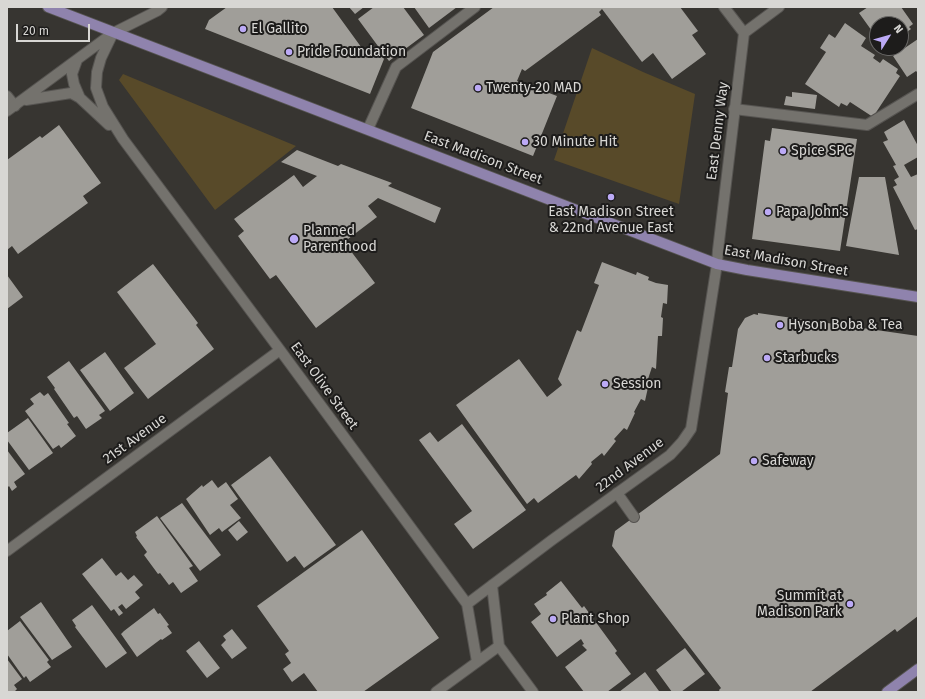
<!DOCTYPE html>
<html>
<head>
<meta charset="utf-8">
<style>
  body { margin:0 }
  #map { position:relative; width:925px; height:699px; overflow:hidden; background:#373531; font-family:"Fira Sans",sans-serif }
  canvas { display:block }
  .frame { position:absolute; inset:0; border:8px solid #d8d7d4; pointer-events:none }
  .north { position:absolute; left:869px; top:16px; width:40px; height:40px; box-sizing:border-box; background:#1d1c1b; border:1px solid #686765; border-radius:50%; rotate:53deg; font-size:11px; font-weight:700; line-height:16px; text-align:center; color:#d8d7d4 }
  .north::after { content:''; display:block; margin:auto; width:14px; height:18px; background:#bcaaf6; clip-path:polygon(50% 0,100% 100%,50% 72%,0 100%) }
  .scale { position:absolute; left:16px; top:24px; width:74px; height:18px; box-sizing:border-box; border:2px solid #d8d7d4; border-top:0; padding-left:5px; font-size:12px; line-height:14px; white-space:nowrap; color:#d8d7d4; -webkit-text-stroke:3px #1d1c1b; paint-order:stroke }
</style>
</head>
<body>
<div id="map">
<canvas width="925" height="699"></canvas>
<div class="frame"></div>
<div class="north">N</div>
<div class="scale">20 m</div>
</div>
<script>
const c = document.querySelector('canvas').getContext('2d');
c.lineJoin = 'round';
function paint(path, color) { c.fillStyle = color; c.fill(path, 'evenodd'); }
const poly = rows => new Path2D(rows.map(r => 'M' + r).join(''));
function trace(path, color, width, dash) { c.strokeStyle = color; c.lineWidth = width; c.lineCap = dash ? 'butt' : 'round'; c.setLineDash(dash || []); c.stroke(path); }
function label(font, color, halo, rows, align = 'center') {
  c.font = font + ' "Fira Sans",sans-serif'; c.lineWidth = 4; c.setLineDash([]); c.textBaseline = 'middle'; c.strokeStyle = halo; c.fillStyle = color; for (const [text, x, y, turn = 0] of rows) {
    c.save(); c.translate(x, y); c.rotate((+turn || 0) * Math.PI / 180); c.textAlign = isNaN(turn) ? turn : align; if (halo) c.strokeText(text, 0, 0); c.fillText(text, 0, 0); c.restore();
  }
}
const green = poly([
  [592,48,643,72,695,94,679,204,554,160],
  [123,74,296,146,215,210,119,80]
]);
const building = poly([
  [227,7,332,7,364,51,372,44,384,59,370,94,205,29,209,20],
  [349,7,364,7,355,14],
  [374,7,403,7,424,35,389,61,358,19],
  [414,7,457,7,429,28],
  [494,7,680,7,698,31,692,35,706,54,672,79,653,53,642,62,602,9,599,12,601,15,525,71,522,69,517,81,557,96,533,156,411,108,433,52],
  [868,7,901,7,913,24,909,27,911,29,902,36,901,24,877,24,877,38,859,13],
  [845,23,866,38,861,46,875,55,873,58,880,63,883,59,898,69,896,73,900,76,873,117,850,102,847,106,841,103,839,107,805,84,826,52,820,48,829,34,835,38],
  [918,39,918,73,916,71,907,77,893,56],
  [792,92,817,95,815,109,784,105,786,96,792,97],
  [904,120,918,146,918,157,904,165,911,177,918,174,918,229,915,230,893,187,897,185,894,180,899,177,893,166,896,165,883,142,888,140,884,132],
  [59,125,101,183,83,196,88,203,18,254,12,246,7,250,7,160,40,136,42,138],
  [772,128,857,139,840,251,752,239,765,140,770,141],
  [297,150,338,166,341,164,392,183,388,186,441,208,435,223,378,198,368,206,377,217,344,242,375,283,316,328,276,275,270,279,238,236,244,231,234,219,294,175,303,187,317,176,281,162],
  [859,177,885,177,899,255,846,246],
  [602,262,636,275,637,272,649,277,648,280,656,283,668,285,667,304,663,303,661,317,663,318,662,336,658,336,656,369,652,367,647,382,649,383,645,401,641,399,634,412,635,413,627,430,624,428,614,439,616,441,604,456,602,453,591,462,592,464,579,479,576,475,538,503,534,498,527,504,456,405,519,359,547,397,562,385,558,379,577,330,581,332,599,285,594,283],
  [153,264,198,323,196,325,214,349,148,399,124,368,156,344,117,292],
  [7,275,23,297,7,309],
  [758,313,918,336,918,616,897,632,895,629,810,692,720,692,719,690,721,688,612,546,615,531,720,454,728,393,725,392,729,367,732,367,738,329,745,318,754,314,758,315],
  [105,352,134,393,110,411,80,370],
  [69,361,105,411,99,415,102,418,86,429,77,416,74,418,54,389,55,388,47,377],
  [40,392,44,396,48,393,69,423,67,424,76,436,61,448,59,445,53,449,25,411,34,404,30,399],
  [28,418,53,453,29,470,7,440,7,433],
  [462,424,526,510,473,549,454,524,472,511,419,440,430,432,438,442],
  [7,450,25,474,14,482,17,487,12,491,9,486,7,488],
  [270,456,336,545,304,568,295,556,287,562,231,485],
  [212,480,218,488,226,482,238,499,230,505,241,518,222,532,219,528,210,535,186,499,202,485,203,487],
  [182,503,221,555,200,571,160,518],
  [157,516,193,566,189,568,198,581,181,593,173,582,169,585,160,573,158,574,144,555,147,552,136,537,137,536,135,532],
  [239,521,248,532,237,541,228,530],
  [362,530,439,638,363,692,318,692,304,673,292,682,283,669,291,663,285,654,289,651,257,606],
  [102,558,116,576,121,572,128,580,134,575,143,585,135,592,140,598,126,609,122,604,118,607,123,613,119,616,114,609,111,611,82,574],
  [561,581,582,608,584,606,617,651,615,653,631,674,607,692,584,692,565,667,587,650,582,645,584,644,581,639,557,657,531,622,541,614,534,604,547,595,546,593],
  [41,602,72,647,52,660,20,617],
  [92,605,127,653,106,668,75,627,76,626,72,620],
  [154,608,158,614,160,613,169,625,167,626,172,633,162,640,161,639,137,657,121,634,124,631],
  [20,621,49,660,47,662,51,667,30,682,26,676,24,678,7,654,7,631],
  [232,629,247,648,232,659,221,645,226,640,223,636],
  [199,641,220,668,207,678,186,651],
  [685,648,705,674,681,692,672,692,656,670],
  [7,659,22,679,14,685,17,689,14,692,7,692],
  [645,672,659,691,657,692,619,692]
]);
const service = poly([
  [7,96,15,106],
  [734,109,867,125,918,94],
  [368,129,396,67,475,7],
  [617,493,634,517]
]);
const minor = poly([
  [113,33,101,58,97,72,96,88,103,107,123,139,280,350,467,604,477,662],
  [744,33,779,7],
  [77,60,72,74,74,84,80,98],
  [26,100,71,93,80,98,109,125],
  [7,111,113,33,157,11,162,7],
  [7,551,280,350],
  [492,585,499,646,533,692],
  [467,604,552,540,670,455,682,442,691,429,717,264,718,250,744,33,724,7],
  [436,692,499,646]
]);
const primary = poly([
  [48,7,717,264,747,270,918,297],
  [887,692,918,669]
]);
const markers = [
  [243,29,4,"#bcaaf6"],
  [289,52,4,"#bcaaf6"],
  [478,88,4,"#bcaaf6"],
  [525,142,4,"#bcaaf6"],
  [783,151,4,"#bcaaf6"],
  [611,197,4,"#bcaaf6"],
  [768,212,4,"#bcaaf6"],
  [294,239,5,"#bcaaf6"],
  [780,325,4,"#bcaaf6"],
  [767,358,4,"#bcaaf6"],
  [605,384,4,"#bcaaf6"],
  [754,461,4,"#bcaaf6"],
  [850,604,4,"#bcaaf6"],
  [553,619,4,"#bcaaf6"]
];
const poiNames = [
  ["El Gallito",251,29],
  ["Pride Foundation",297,52],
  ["Twenty-20 MAD",486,88],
  ["30 Minute Hit",533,142],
  ["Spice SPC",791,151],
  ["East Madison Street",611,212,"center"],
  ["& 22nd Avenue East",611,228,"center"],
  ["Papa John's",776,212],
  ["Planned",303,231],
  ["Parenthood",303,247],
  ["Hyson Boba & Tea",788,325],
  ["Starbucks",775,358],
  ["Session",613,384],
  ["Safeway",762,461],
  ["Summit at",842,596,"right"],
  ["Madison Park",842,612,"right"],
  ["Plant Shop",561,619]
];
const streetNames = [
  ["East Denny Way",718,131,-83],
  ["East Madison Street",483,158,21],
  ["East Madison Street",786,261,10],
  ["East Olive Street",324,386,54],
  ["21st Avenue",135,439,-36],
  ["22nd Avenue",630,465,-37]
];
paint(green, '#584a29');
paint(building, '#a09e99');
trace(service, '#565451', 12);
trace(minor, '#565451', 12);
trace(primary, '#565451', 12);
trace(service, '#74726d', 10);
trace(minor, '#74726d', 10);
trace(primary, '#8f83ad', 10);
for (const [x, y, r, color] of markers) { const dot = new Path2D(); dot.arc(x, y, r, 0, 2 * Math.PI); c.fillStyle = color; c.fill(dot); trace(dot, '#1d1c1b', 1.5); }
label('14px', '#d8d7d4', '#1d1c1b', poiNames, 'left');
label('14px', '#d8d7d4', '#1d1c1b', streetNames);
</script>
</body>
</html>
